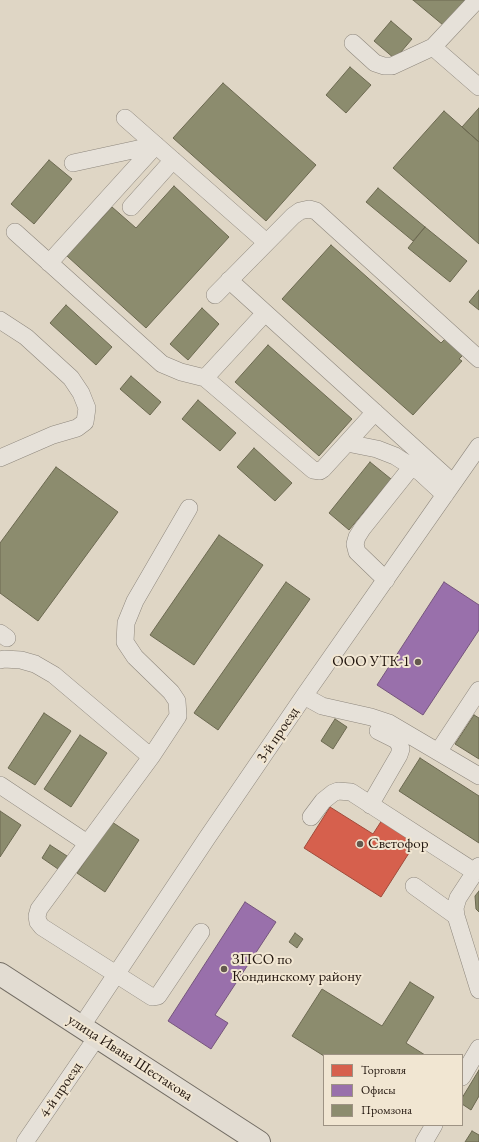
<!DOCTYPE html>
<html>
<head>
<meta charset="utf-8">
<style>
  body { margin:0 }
  #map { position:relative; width:479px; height:1142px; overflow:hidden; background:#dfd6c5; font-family:"EB Garamond",serif }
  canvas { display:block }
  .legend { position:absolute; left:323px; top:1054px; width:140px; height:72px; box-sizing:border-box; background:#f1e6d2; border:1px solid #9e9384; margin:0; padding:5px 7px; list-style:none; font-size:12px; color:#22160e }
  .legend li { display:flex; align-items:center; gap:8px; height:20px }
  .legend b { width:20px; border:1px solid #9e9384 }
</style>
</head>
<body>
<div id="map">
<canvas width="479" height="1142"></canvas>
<ul class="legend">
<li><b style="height:11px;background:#d6604d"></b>Торговля</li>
<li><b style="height:11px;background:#9970ab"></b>Офисы</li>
<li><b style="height:11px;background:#8c8c6e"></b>Промзона</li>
</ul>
</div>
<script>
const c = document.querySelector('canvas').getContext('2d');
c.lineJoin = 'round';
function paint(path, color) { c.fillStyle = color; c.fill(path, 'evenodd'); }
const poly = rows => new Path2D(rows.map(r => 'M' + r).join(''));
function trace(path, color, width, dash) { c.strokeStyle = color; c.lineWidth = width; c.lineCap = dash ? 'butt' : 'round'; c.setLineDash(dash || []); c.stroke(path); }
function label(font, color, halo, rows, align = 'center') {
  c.font = font + ' "EB Garamond",serif'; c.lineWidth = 4; c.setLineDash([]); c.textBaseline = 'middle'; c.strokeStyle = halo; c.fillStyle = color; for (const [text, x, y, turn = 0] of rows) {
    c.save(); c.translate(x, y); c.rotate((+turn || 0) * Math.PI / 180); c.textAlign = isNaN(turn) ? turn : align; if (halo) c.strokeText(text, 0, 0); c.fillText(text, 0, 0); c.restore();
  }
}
const shops = poly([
  [330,807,373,834,382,820,416,842,381,897,304,848,330,807]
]);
const offices = poly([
  [444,582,479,605,479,630,423,715,377,685,444,582],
  [245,902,276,922,215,1015,228,1023,211,1049,168,1021,245,902]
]);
const industry = poly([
  [413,0,465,0,443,25,413,0],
  [391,21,412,39,395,59,374,41,391,21],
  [350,67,371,85,346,113,326,95,350,67],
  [223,83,316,165,266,221,173,138,223,83],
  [479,108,479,142,462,127,479,108],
  [444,111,479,142,479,244,393,168,444,111],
  [49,160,72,179,34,224,11,204,49,160],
  [174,186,229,237,146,328,67,256,112,207,136,228,174,186],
  [378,188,425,227,413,241,366,202,378,188],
  [425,227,467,261,450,282,408,248,425,227],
  [331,245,441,343,446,338,464,354,459,359,462,361,413,415,282,299,331,245],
  [479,290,479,310,469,302,479,290],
  [66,305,112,347,96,365,50,323,66,305],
  [202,308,219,324,188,360,170,344,202,308],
  [268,345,352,419,319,456,235,382,268,345],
  [131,376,161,402,150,415,120,389,131,376],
  [198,400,236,433,220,451,182,419,198,400],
  [254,448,292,483,275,501,237,467,254,448],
  [370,462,391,479,349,530,329,513,370,462],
  [56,467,118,512,38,621,0,593,0,543,56,467],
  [219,535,263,565,194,665,150,635,219,535],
  [286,582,310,599,218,730,194,713,286,582],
  [44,713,71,731,35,785,8,768,44,713],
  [474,715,479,718,479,759,455,744,474,715],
  [335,719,347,727,333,749,321,741,335,719],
  [80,735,107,753,71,807,44,789,80,735],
  [420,758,479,796,479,843,399,791,420,758],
  [0,811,21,825,0,857,0,811],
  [112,822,139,840,105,892,77,873,112,822],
  [50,845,67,856,58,869,42,858,50,845],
  [479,891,479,912,476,909,475,896,479,891],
  [295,933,303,939,297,948,289,942,295,933],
  [410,982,434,997,406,1043,425,1055,324,1056,292,1036,322,989,382,1026,410,982],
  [479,1070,479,1096,471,1110,462,1104,462,1098,479,1070],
  [472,1131,479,1135,479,1142,465,1142,472,1131]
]);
const minor = poly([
  [353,43,375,63,384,66,392,66,433,47,477,0],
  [433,47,479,87],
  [125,118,266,242],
  [73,163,156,145],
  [131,207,173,160],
  [15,232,162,364,181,372,205,378,313,470,320,471,323,469,375,412],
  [49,263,156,145],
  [229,280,453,483],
  [215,295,293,216,300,211,309,209,316,211,479,359],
  [0,320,26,337,71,378,81,393,87,408,85,422,77,428,53,435,0,458],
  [205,378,265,313],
  [347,443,377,449,395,456,420,472,445,495],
  [189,508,135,601,126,623,125,642,135,657,171,692,177,701,178,716,151,757,39,909,37,916,38,922,42,927,152,997,158,996,201,932],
  [386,580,357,552,355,544,357,537,362,529,421,455],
  [0,633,7,638],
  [0,660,4,659,21,660,35,664,54,675,151,757],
  [304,696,322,706,371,717,389,723,479,776],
  [438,752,479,690],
  [0,785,87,843],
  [370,805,399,755,401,749,399,744,396,740,378,731],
  [311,817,323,801,333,793,338,791,351,792,475,872],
  [479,866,458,898,455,908,456,916,479,990],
  [414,886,456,916],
  [81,1027,207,838,304,696,479,446],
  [462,1077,479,1048],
  [25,1142,97,1037],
  [424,1142,434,1125]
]);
const major = poly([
  [0,974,259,1142]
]);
const markers = [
  [418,662,4,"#64594e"],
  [360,844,4,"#64594e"],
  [224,969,4,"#64594e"]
];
const poiNames = [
  ["ООО УТК-1",410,662,"right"],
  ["Светофор",368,844],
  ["ЗПСО по",232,960],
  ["Кондинскому району",232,977]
];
const streetNames = [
  ["3-й проезд",278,735,-56],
  ["улица Ивана Шестакова",130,1058,33],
  ["4-й проезд",61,1090,-56]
];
paint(shops, '#d6604d');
trace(shops, '#a04a3a', 1);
paint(offices, '#9970ab');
trace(offices, '#75557c', 1);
paint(industry, '#8c8c6e');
trace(industry, '#6c6951', 1);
trace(minor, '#8e877d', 18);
trace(major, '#736d64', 24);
trace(minor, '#e6e1d9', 17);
trace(major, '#e2dcd2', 22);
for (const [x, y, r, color] of markers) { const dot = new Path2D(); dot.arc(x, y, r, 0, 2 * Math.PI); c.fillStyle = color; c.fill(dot); trace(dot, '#f1e6d2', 1.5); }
label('15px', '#22160e', '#f1e6d2', poiNames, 'left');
label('15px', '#22160e', '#f1e6d2', streetNames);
</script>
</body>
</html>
